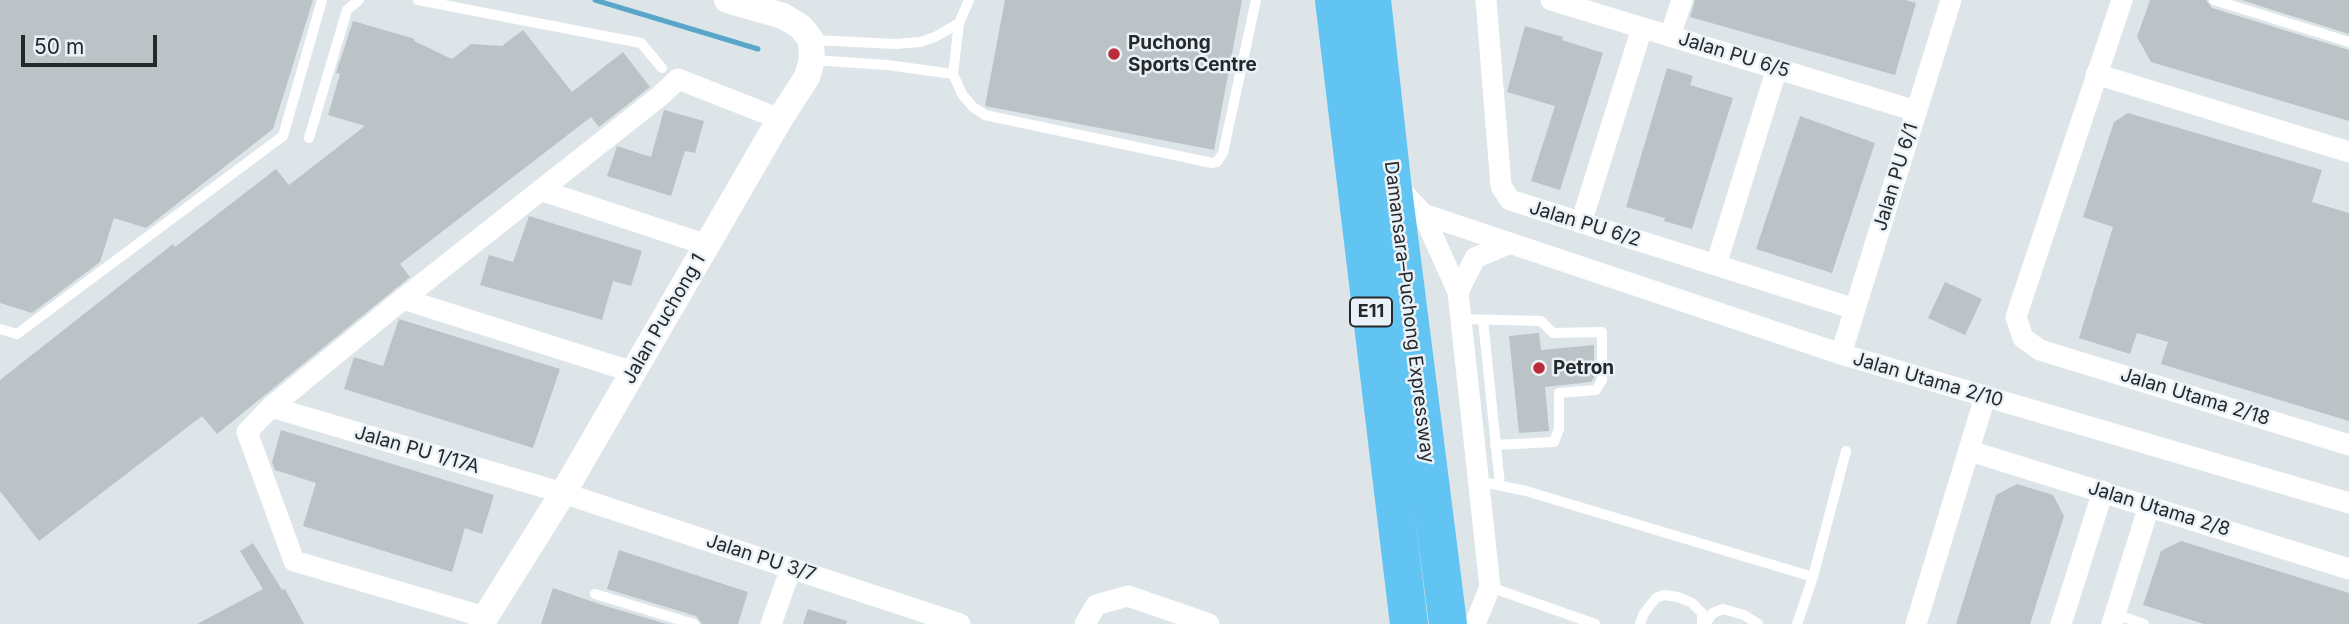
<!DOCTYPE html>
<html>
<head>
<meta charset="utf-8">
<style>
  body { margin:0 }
  #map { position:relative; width:2349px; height:624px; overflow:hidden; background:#dde5e9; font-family:Inter,sans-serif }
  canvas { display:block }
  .scale { position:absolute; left:21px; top:35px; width:136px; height:32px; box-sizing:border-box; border:4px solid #26292b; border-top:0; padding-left:9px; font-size:21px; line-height:24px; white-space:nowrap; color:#26292b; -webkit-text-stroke:5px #eaf2f7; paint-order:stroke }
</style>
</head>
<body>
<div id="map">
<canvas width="2349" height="624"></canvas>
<div class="scale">50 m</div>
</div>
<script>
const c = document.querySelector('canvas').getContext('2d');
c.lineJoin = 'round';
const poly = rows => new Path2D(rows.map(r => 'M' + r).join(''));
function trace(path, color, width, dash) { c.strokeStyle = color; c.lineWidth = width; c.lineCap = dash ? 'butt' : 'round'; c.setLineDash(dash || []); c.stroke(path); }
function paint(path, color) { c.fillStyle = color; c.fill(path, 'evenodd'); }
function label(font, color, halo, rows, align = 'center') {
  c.font = font + ' Inter,sans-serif'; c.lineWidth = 5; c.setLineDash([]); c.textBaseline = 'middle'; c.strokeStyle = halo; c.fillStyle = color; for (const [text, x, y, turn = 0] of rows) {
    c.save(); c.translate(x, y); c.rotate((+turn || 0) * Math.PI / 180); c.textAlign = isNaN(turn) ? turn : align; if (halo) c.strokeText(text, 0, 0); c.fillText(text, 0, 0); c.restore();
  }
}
const stream = poly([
  [595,0,758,49]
]);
const building = poly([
  [0,0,313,0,273,129,146,228,114,218,100,262,32,313,0,303],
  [1005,0,1242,0,1214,150,985,106],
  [1695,0,1906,0,1916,3,1895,75,1690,17],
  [2150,0,2206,0,2212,8,2349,50,2349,121,2151,62,2137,37],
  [2241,0,2349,0,2349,34],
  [353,21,415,39,414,41,452,59,471,44,502,46,523,30,572,92,623,52,650,87,599,127,591,117,400,264,410,277,217,434,202,416,39,541,0,491,0,380,173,244,175,247,276,169,289,185,365,126,328,115,340,74,336,73],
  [1525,26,1563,37,1562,40,1603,53,1560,190,1531,181,1555,106,1507,92],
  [1667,68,1693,76,1690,85,1733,98,1692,229,1664,221,1665,218,1626,207],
  [664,110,704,121,695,153,685,151,671,196,607,176,617,146,651,157],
  [2128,113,2322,170,2312,202,2349,213,2349,421,2161,364,2168,342,2137,333,2130,354,2079,338,2113,227,2083,217,2114,122],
  [1800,116,1875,143,1832,273,1756,249],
  [529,216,642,251,631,286,613,281,602,320,480,285,489,255,513,262],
  [1945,282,1982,299,1965,335,1928,318],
  [399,319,560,369,533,448,344,389,354,357,383,366],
  [1539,333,1541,350,1594,345,1594,378,1591,382,1545,387,1549,431,1519,433,1509,336],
  [281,430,494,495,482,534,465,528,452,572,303,526,316,483,275,470,272,462],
  [2017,484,2053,495,2064,516,2030,624,1956,624,1996,495],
  [2181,541,2349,593,2349,624,2204,624,2143,605,2161,551],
  [253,543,282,590,285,589,304,624,197,624,263,589,240,551],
  [619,550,748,592,738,624,702,624,696,616,607,589],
  [553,588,602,605,667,624,541,624],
  [808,609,847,621,846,624,803,624]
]);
const service = poly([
  [418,0,641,43,662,68],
  [969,0,959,23,953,74,962,94,973,107,985,115,1212,163,1217,162,1223,153,1256,0],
  [2214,0,2349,42],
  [813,40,895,44,920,42,935,37,959,23],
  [813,60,887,65,953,74],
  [309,138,347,10,359,0],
  [1461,319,1541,321,1553,333,1602,332,1602,380,1596,390,1559,393,1559,429,1554,442,1495,445],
  [1483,320,1500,485],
  [0,329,17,334,283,136,322,0],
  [1478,481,1526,491,1813,577,1797,624],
  [1813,577,1846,451],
  [1490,587,1595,624],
  [595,594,694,624],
  [2115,614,2144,624],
  [1640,624,1644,613,1656,598,1664,595,1678,597,1692,603,1702,613,1702,624],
  [1705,624,1713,613,1723,609,1744,615,1758,624]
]);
const minor = poly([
  [1486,0,1501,186,1510,200,1855,309],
  [1551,0,1916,111],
  [2122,0,2016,317,2023,338,2040,350,2349,445],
  [1670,36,1682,0],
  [2096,74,2349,152],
  [1396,185,1423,214,1841,354,2349,503],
  [540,190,707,245],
  [1423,214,1458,292,1490,587,1475,624],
  [1581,223,1642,28],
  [1716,265,1777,68],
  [1458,292,1475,258,1510,243],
  [403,299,633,372],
  [1841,354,1951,0],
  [271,407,563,493,960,624],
  [1970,451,2349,569],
  [485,617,294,561,247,432,271,407,403,299,660,96,678,79,780,119],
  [771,624,791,568],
  [1085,624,1096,605,1128,596,1209,624],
  [1916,624,1985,397],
  [2061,624,2103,491],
  [2112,624,2149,506]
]);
const tertiary = poly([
  [481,624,563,493,780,119,807,77,812,60,811,40,801,27,783,16,727,0]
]);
const motorway = poly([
  [1334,0,1409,624],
  [1372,0,1392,181,1448,624]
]);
const markers = [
  [1114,54,7,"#bc2b3a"],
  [1539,368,7,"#bc2b3a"]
];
const shields = [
  [1371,312,42]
];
const shieldNames = [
  ["E11",1371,312]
];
const poiNames = [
  ["Puchong",1128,43],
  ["Sports Centre",1128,65],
  ["Petron",1553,368]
];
const streetNames = [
  ["Jalan PU 6/5",1734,55,17],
  ["Jalan PU 6/1",1896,177,-73],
  ["Jalan PU 6/2",1585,224,17],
  ["Damansara–Puchong Expressway",1409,312,83],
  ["Jalan Puchong 1",664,319,-60],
  ["Jalan Utama 2/10",1928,380,16],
  ["Jalan Utama 2/18",2195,397,17],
  ["Jalan PU 1/17A",417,450,16],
  ["Jalan Utama 2/8",2159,509,17],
  ["Jalan PU 3/7",761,558,18]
];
trace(stream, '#5aa6cb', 5);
paint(building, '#bbc3c7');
trace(service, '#fff', 10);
trace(minor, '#fff', 21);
trace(tertiary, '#fff', 26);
trace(motorway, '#61c4f2', 38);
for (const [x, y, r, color] of markers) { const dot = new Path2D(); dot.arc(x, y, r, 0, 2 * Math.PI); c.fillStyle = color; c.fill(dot); trace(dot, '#eaf2f7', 2.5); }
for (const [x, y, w] of shields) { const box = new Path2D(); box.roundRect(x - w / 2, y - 14.5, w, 29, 5); c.fillStyle = '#eaf2f7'; c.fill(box); trace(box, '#26292b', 2); }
label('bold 18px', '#26292b', null, shieldNames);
label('bold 19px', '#26292b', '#eaf2f7', poiNames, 'left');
label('19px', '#26292b', '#eaf2f7', streetNames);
</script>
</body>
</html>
